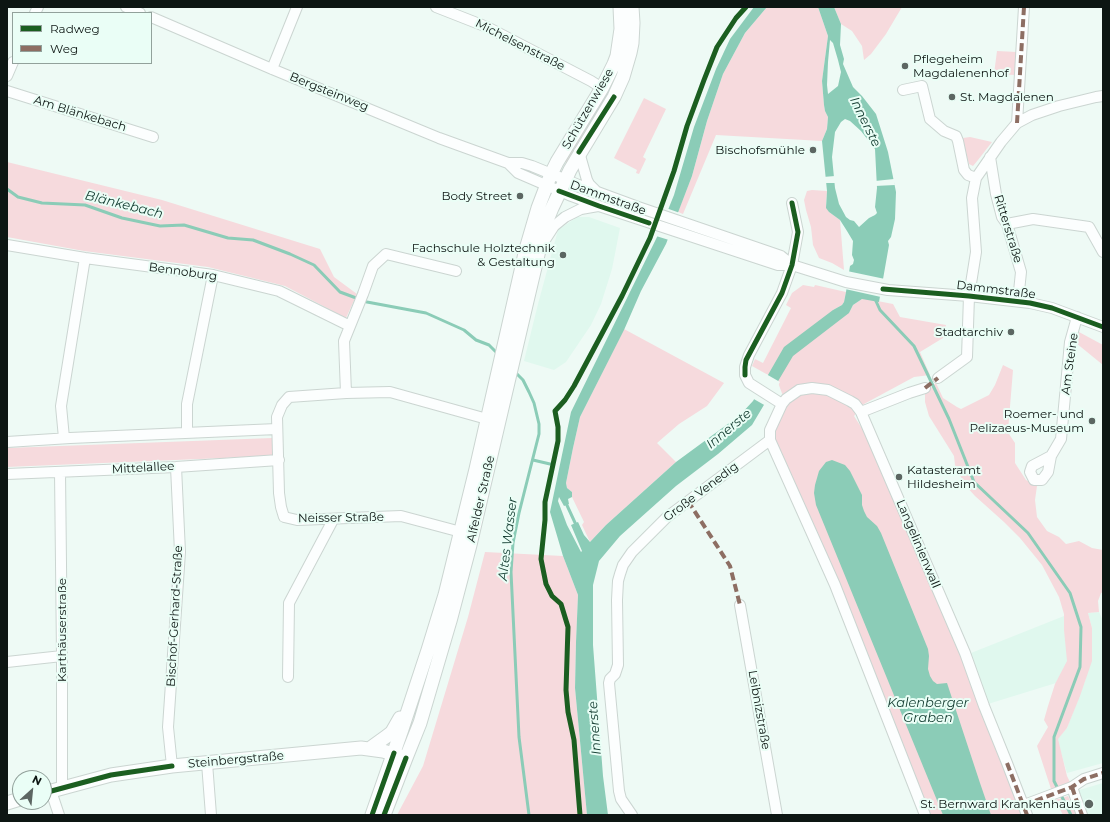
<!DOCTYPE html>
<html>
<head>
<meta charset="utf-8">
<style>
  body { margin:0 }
  #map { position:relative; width:1110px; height:822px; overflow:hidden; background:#eefaf5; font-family:Montserrat,sans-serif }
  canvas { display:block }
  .frame { position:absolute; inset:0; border:8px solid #0d1613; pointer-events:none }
  .legend { position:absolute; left:12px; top:12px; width:140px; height:52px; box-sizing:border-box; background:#eafef6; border:1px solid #92a19b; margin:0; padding:5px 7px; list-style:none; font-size:12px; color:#0d1613 }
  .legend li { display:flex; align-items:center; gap:8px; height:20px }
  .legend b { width:20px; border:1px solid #92a19b }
  .north { position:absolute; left:12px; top:770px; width:40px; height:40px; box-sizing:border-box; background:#eafef6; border:1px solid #92a19b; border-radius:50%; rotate:27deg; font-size:11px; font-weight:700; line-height:16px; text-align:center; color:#0d1613 }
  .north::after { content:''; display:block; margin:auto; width:14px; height:18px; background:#5c6662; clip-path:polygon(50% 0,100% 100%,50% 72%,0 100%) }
</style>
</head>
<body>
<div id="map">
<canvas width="1110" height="822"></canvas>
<div class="frame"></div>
<ul class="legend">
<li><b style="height:5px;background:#1b5e20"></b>Radweg</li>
<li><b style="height:5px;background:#8d6e63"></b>Weg</li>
</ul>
<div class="north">N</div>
</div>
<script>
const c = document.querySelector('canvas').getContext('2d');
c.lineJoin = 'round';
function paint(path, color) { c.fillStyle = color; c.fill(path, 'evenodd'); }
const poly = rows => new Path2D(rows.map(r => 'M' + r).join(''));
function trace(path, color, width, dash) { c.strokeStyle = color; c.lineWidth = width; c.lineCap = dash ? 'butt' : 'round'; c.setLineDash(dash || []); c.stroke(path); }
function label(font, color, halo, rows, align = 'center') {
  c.font = font + ' Montserrat,sans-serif'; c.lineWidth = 4; c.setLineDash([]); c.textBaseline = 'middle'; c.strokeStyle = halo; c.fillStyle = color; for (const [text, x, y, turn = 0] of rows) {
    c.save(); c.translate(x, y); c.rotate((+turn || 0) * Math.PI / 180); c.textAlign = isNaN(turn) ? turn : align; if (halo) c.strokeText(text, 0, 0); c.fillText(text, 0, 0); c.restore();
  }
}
const built = poly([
  [577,217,589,217,620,228,612,269,601,304,591,325,566,362,554,370,524,361,538,304,558,230],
  [1099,612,1103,621,1103,763,1067,773,1057,739,1067,728,1086,678,1066,665,1056,683,988,704,971,653,1064,616,1064,630,1092,628,1088,613],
  [1103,783,1103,815,1081,815,1069,793]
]);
const green = poly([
  [767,7,818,7,828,36,822,81,824,105,825,111,828,117,827,129,822,141,716,135,683,214,678,212,692,176,707,121,723,74,745,33],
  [834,7,902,7,886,34,871,54,864,60,862,46,852,31,841,24],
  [997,51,1017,52,1015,75,994,74],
  [623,53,619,76,568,163,565,161,605,98,616,75],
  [644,98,666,109,643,157,646,159,639,174,636,173,637,170,614,158],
  [970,137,992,142,978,160,973,166,969,164,965,150,963,138],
  [7,162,162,200,320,249,334,277,357,294,346,318,285,286,208,267,84,251,7,237],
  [812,190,827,191,826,204,829,212,840,220,844,270,832,263,819,258,813,245,811,227,806,210,804,200,807,191],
  [803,285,814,287,815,285,846,292,844,302,842,305,833,310,849,313,853,305,862,299,867,299,893,304,900,317,946,325,943,338,920,352,930,375,914,377,864,404,854,416,870,441,962,657,1023,815,928,815,771,439,783,396,777,380,752,366,755,359,763,363,791,308,786,305,792,293],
  [624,329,724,383,707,406,679,424,657,443,676,462,606,525,590,542,582,525,584,522,572,497,572,492,567,488,566,483,573,448,580,417],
  [1079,332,1103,345,1103,365,1076,343],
  [1003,365,1013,370,1008,431,1009,434,1015,443,1015,463,1026,480,1037,486,1035,500,1037,517,1047,531,1059,537,1066,544,1079,541,1092,548,1103,550,1103,592,1101,593,1098,601,1099,612,1088,613,1092,628,1092,661,1080,696,1067,728,1058,739,1067,776,1070,782,1051,789,1037,746,1048,727,1044,720,1048,706,1055,684,1067,661,1064,630,1064,614,1059,597,1042,565,1020,538,1004,522,975,496,965,485,955,465,954,456,929,416,925,402,925,393,936,383,943,398,957,407,961,409,989,395,995,385],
  [272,438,272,456,7,467,7,448],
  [485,552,563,556,578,595,576,642,575,688,587,815,397,815,423,766,468,617],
  [1068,796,1076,815,1063,815,1055,800]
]);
const water = poly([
  [754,7,767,7,745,33,723,74,707,121,692,176,666,244,641,291,624,330,580,417,573,448,566,483,567,488,572,492,572,497,568,499,569,504,564,506,559,497,558,501,567,525,581,552,582,551,571,525,578,522,584,535,590,542,606,525,676,462,740,415,753,401,784,347,833,310,842,305,844,302,846,292,850,266,853,264,854,260,852,255,853,241,847,231,840,220,829,212,826,208,827,191,822,141,827,129,828,117,825,111,824,105,822,81,828,36,818,7,834,7,841,24,840,45,844,59,843,64,853,87,862,96,876,114,888,152,896,192,895,219,891,237,888,241,889,245,879,302,862,299,853,305,849,313,793,356,752,425,718,454,676,486,620,536,599,561,593,585,593,645,603,776,608,815,587,815,575,688,576,642,578,595,563,556,550,512,571,412,657,237,674,195,694,127,716,69,730,39],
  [830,40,833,43,838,60,841,72,838,86,828,94,827,85,828,62],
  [845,119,850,121,861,131,875,149,877,188,875,207,877,213,875,215,869,218,859,227,854,221,850,220,846,217,839,204,835,188,832,157,835,132,841,122],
  [832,460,845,465,850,471,862,495,862,505,864,511,867,517,877,526,881,533,928,649,929,656,928,669,930,676,933,681,937,684,947,683,980,783,991,815,943,815,816,505,814,493,815,485,819,471,826,462]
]);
const pier = poly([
  [835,176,836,183,824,183,823,177],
  [894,179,895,185,875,186,875,181],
  [666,208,680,213,669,240,656,236],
  [847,271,885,279,881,297,845,289],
  [766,374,780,382,766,406,752,398]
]);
const stream = poly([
  [7,189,18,197,42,203,85,205,122,218,160,226,184,225,228,238,253,240,290,254,314,265,340,292,367,302,426,313,464,330,476,340,489,345,498,354],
  [875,299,880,310,914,346,949,419,974,482,1028,533,1070,593,1081,627,1080,667,1054,737,1054,781,1071,815],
  [514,371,523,380,529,392,534,403,539,424,539,434,519,513,513,543,511,572,519,737,529,815],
  [533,460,550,464],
  [565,501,577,527]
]);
const minor = poly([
  [126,7,140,13],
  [436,7,487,27,591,81,602,88],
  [35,13,38,7],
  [151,17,272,69,439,138,508,163,522,163,532,166,581,186,638,207,781,256,792,265],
  [272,69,297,7],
  [7,76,13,62],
  [903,90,922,86,930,119,944,131,956,136,958,141,964,170,968,175,976,178,972,198,976,252,969,296,967,357,938,378],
  [7,91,153,137],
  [1017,123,1024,7],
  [579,152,587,180,589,184,596,191],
  [990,157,996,194,1002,217,1007,224,1021,272,1018,301],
  [508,163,518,173,569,195,599,206,778,265,792,265,846,282,888,290,969,296,1030,303,1052,308,1103,327],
  [976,178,1001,142,1017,123,1032,115,1059,106,1096,97,1103,96],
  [1007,224,1033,219,1089,227,1103,252],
  [543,243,554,226,565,217,581,209,598,206],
  [7,245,85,258,213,275,279,291,350,326],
  [346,393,344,341,363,294,373,266,386,254,456,271],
  [782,404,749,383,745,375,745,367,749,355,782,293,792,265,798,232,792,203],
  [861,412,909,393,925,388],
  [187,432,187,404,213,275],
  [64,438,61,406,85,258],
  [7,442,70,438,277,429],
  [1051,456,1032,466,1030,472,1034,480,1042,480,1048,472,1051,456,1061,439,1070,342,1077,317],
  [60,472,62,656,62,787],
  [7,474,176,467,279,460],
  [461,532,401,516,297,520,284,517,281,507,279,493,277,417,282,405,289,397,346,393,390,392,487,419],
  [740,605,777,815],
  [7,662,62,656],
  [288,677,289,603,333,520],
  [207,763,211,815],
  [172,766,168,727,180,552,176,467],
  [1072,787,1075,796,1082,815],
  [51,791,59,815],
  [1024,805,1072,787,1084,779,1103,773],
  [632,815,621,799,619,791,609,683,610,679,615,674,618,665,617,600,618,581,620,574,623,565,632,552,667,517,770,440],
  [925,815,835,585,770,440,770,430,782,404,786,399,799,390,812,388,828,390,850,401,855,404,861,412,965,653,984,706,1007,763,1027,815]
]);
const major = poly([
  [369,749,387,736,392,732,400,718],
  [44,793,111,775,172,766,361,748,383,751,400,756],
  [7,803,20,799],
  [372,815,402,729,428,650,445,595,476,469,526,249,538,208,551,174,557,162,602,88,614,64,617,56,621,29,620,7],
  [384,815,406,758,420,723,450,621,470,545,527,301,545,225,552,208,570,170,614,97,623,77,630,53,632,43,633,23,632,7]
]);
const quiet = poly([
  [1017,123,1024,7],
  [925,388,938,378],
  [688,501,730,566,740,605],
  [1007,763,1027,815],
  [1072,787,1075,796,1082,815],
  [1024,805,1072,787,1084,779,1103,773]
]);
const cycleway = poly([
  [579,152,614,97],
  [559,191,599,206,649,223],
  [883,289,969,296,1030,303,1052,308,1103,327],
  [745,375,745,367,746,360,782,293,792,265,798,232,792,203],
  [44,793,111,775,172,766],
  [372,815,394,753],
  [384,815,406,758],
  [580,815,574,740,568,712,566,690,568,627,561,604,552,596,546,584,541,559,545,520,545,502,558,441,558,427,555,411,565,400,574,386,622,296,650,238,674,171,687,126,704,80,717,47,736,18,746,7]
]);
const markers = [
  [905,66,4,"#5c6662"],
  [952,97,4,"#5c6662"],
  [813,150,4,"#5c6662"],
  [520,196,4,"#5c6662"],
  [563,255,4,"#5c6662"],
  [1011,332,4,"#5c6662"],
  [1092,421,4,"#5c6662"],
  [899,477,4,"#5c6662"],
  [1089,804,5,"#5c6662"]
];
const streetNames = [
  ["Michelsenstraße",520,45,27],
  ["Bergsteinweg",329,92,22],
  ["Schützenwiese",588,109,-60],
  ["Am Blänkebach",80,114,17],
  ["Dammstraße",608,198,20],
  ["Ritterstraße",1008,229,73],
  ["Bennoburg",183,272,8],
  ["Dammstraße",996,290,7],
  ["Am Steine",1070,364,-82],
  ["Mittelallee",143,468,-3],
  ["Große Venedig",701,492,-37],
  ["Alfelder Straße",481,499,-77],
  ["Neisser Straße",341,518,-1],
  ["Langelinienwall",918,544,67],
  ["Bischof-Gerhard-Straße",175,616,-87],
  ["Karthäuserstraße",62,630,-90],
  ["Leibnizstraße",759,710,80],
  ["Steinbergstraße",236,760,-5]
];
const poiNames = [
  ["Pflegeheim",913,59,"left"],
  ["Magdalenenhof",913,73,"left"],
  ["St. Magdalenen",960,97,"left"],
  ["Bischofsmühle",805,150],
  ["Body Street",512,196],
  ["Fachschule Holztechnik",555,248],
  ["& Gestaltung",555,262],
  ["Stadtarchiv",1003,332],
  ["Roemer- und",1084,414],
  ["Pelizaeus-Museum",1084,428],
  ["Katasteramt",907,470,"left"],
  ["Hildesheim",907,484,"left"],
  ["St. Bernward Krankenhaus",1080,804]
];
const waterNames = [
  ["Innerste",865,122,64],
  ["Blänkebach",124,205,14],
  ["Innerste",729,429,-40],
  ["Altes Wasser",508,539,-83],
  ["Kalenberger",928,703],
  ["Graben",928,718],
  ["Innerste",595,728,-94]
];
paint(built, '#e0f8ee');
paint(green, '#f6dadd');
paint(water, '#8bccb7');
paint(pier, '#eefaf5');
trace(stream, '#8bccb7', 3);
trace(minor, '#cbd5d1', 12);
trace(major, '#cbd5d1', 15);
trace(minor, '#fcfefe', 10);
trace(major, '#fcfefe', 13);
trace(quiet, '#8d6e63', 4, [8, 4]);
trace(cycleway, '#1b5e20', 5);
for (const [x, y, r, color] of markers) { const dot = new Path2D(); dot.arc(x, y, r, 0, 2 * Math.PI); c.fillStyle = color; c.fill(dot); trace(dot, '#eafef6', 1.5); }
label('12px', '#0d1613', '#eafef6', streetNames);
label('12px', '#0d1613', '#eafef6', poiNames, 'right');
label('italic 13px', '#133c30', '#eafef6', waterNames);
</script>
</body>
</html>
